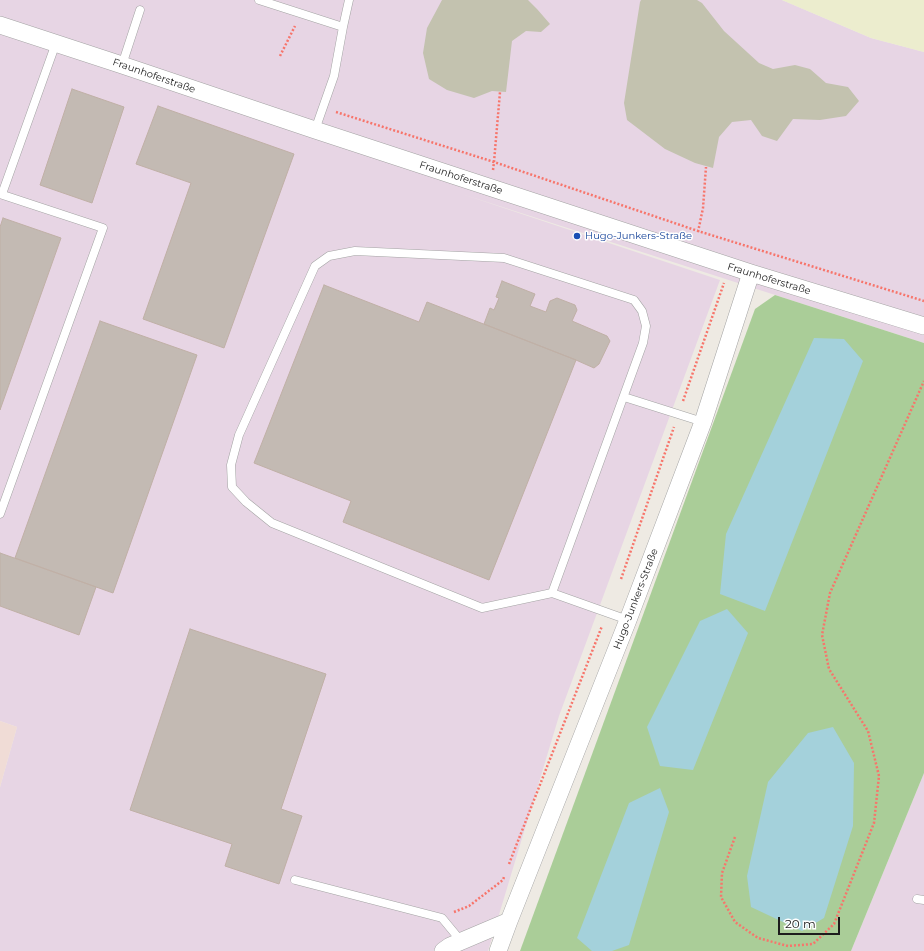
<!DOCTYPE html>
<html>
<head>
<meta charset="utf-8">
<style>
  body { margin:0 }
  #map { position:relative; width:924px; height:951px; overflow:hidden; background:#eeeae3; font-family:Montserrat,sans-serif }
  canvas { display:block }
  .scale { position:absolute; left:778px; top:917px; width:62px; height:18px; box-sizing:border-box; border:2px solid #1d1d1d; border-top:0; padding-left:5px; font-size:12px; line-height:14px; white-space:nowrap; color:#1d1d1d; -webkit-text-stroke:3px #fff; paint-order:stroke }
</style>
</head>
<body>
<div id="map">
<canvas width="924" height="951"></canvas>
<div class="scale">20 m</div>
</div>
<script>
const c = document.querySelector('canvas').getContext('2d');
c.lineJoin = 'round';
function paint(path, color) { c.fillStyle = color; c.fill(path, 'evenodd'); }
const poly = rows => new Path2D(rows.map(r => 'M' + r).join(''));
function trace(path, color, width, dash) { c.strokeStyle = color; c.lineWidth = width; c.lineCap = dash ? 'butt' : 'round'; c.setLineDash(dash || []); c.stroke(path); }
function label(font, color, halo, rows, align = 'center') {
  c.font = font + ' Montserrat,sans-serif'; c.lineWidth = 3; c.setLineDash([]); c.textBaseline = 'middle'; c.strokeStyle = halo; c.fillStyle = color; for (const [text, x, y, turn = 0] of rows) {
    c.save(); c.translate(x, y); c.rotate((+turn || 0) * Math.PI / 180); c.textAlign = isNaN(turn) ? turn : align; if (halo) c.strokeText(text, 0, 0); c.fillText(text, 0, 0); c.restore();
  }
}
const industrial = poly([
  [0,0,782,0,871,38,924,52,924,343,462,194,720,280,559,716,488,951,0,951,0,787,17,727,0,721],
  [924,773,924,951,851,951]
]);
const military = poly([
  [0,721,17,727,0,787]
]);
const construction = poly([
  [442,0,528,0,537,9,550,24,541,32,526,31,512,41,506,92,492,91,474,98,447,90,429,79,423,53,427,28],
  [641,0,697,0,702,3,724,31,759,63,773,69,795,65,810,69,826,83,848,87,859,101,846,116,820,120,793,119,777,141,762,136,751,120,732,122,719,137,713,168,695,163,665,149,627,120,624,103,640,2]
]);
const farmland = poly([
  [782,0,924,0,924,52,871,38]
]);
const forest = poly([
  [775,295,924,343,924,773,851,951,520,951,755,309]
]);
const water = poly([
  [814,338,844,339,863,361,765,611,720,594,726,534],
  [727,609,748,633,693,770,660,766,647,727,700,621],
  [833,727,854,763,853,826,824,918,802,931,751,907,747,876,768,782,808,733],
  [660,788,669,812,629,945,612,951,592,951,577,938,629,803]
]);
const building = poly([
  [72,89,124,107,92,203,40,185,72,89],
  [158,106,294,154,224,348,143,319,191,183,136,164,158,106],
  [3,218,61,238,0,410,0,227,3,218],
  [502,281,535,294,530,306,546,312,550,301,557,298,575,305,577,310,572,321,607,336,610,341,599,364,594,368,576,360,484,324,490,308,494,310,499,298,496,297,502,281],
  [324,285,419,322,427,302,576,360,489,580,343,522,351,501,254,463,324,285],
  [100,321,197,355,113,593,15,558,100,321],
  [0,553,96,587,79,635,0,606,0,553],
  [190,629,326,674,281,809,302,816,279,884,225,866,232,844,130,810,190,629]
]);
const path = poly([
  [280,56,295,26],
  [336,112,494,162,698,231,924,301],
  [493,170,494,162,500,92],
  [698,232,703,208,706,167],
  [683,401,724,283],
  [621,579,674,427],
  [735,837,722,873,721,897,735,922,758,938,788,946,813,944,834,924,874,823,879,776,868,731,829,669,822,635,830,593,924,381],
  [509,864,602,626],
  [454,912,469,906,503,880,504,877]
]);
const service = poly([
  [259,0,343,27],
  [122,65,140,10],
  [315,130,334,76,343,27,349,0],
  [0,194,103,228,0,514],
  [2,194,56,43],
  [624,397,703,422],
  [552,593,643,343,646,326,642,311,634,300,504,258,355,251,329,256,315,266,239,435,231,465,232,487,246,502,272,523,482,608,552,593,628,620],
  [295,880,442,918,461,941],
  [917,899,924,900]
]);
const minor = poly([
  [0,25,122,65,315,130,751,273,924,326],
  [443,951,450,946,509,921],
  [498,951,509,921,628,620,703,422,751,273]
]);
const markers = [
  [577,236,4,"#1a4fb4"]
];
const streetNames = [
  ["Fraunhoferstraße",154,76,19],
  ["Fraunhoferstraße",461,178,18],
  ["Fraunhoferstraße",769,279,17],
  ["Hugo-Junkers-Straße",636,599,-69]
];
const transitNames = [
  ["Hugo-Junkers-Straße",585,236]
];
paint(industrial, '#e7d5e4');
paint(military, '#f0dcd6');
paint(construction, '#c3c2af');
paint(farmland, '#ecedce');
paint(forest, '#aacd98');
paint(water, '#a4d1db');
paint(building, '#c3bab3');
trace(building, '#c0b0a6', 1);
trace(service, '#a4a4a4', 9);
trace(minor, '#a4a4a4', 18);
trace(path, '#f7756b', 2.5, [2, 2]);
trace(service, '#fff', 8);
trace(minor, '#fff', 17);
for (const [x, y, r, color] of markers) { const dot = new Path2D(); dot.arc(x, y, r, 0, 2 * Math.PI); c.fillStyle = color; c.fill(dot); trace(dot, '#fff', 1.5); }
label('10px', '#1d1d1d', '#fff', streetNames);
label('10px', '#164399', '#fff', transitNames, 'left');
</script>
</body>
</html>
